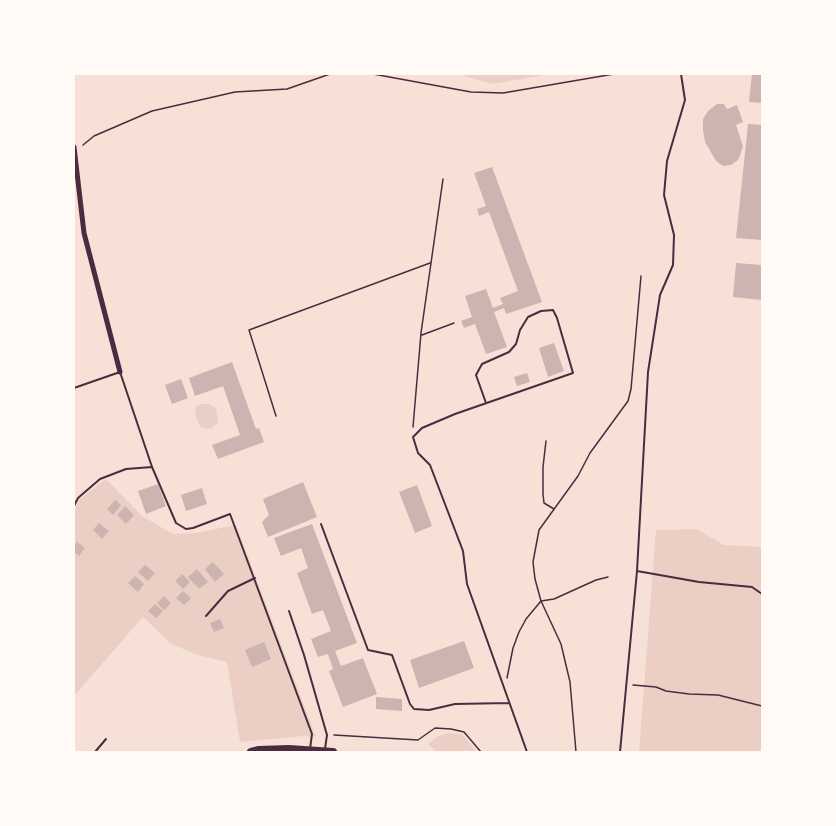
<!DOCTYPE html>
<html>
<head>
<meta charset="utf-8">
<style>
  body { margin:0 }
  #map { position:relative; width:836px; height:826px; overflow:hidden; background:#f7e1d7; font-family:"PT Sans",sans-serif }
  canvas { display:block }
  .frame { position:absolute; inset:0; border:75px solid #fffaf5; pointer-events:none }
</style>
</head>
<body>
<div id="map">
<canvas width="836" height="826"></canvas>
<div class="frame"></div>
</div>
<script>
const c = document.querySelector('canvas').getContext('2d');
c.lineJoin = 'round';
function paint(path, color) { c.fillStyle = color; c.fill(path, 'evenodd'); }
const poly = rows => new Path2D(rows.map(r => 'M' + r).join(''));
function trace(path, color, width, dash) { c.strokeStyle = color; c.lineWidth = width; c.lineCap = dash ? 'butt' : 'round'; c.setLineDash(dash || []); c.stroke(path); }
const green = poly([
  [457,74,551,74,493,84],
  [201,404,209,404,216,408,218,423,212,428,206,429,200,426,196,418,195,407],
  [106,479,142,516,173,534,195,533,236,525,316,737,304,736,240,742,227,662,197,655,170,643,143,617,74,696,74,510,80,499],
  [696,529,724,545,762,547,762,752,639,752,656,530],
  [448,733,462,734,477,752,437,752,428,744,436,737]
]);
const building = poly([
  [752,74,762,74,762,103,749,102],
  [717,104,724,104,727,109,737,105,743,122,736,125,743,146,741,153,738,160,731,165,723,166,716,161,705,142,703,130,703,119,708,111],
  [748,124,762,125,762,240,736,238],
  [492,167,542,302,506,314,504,308,494,312,507,347,486,354,475,324,464,328,461,321,472,317,465,296,486,289,493,308,503,304,500,298,518,291,489,212,479,216,477,209,486,206,474,173],
  [736,263,762,265,762,300,733,297],
  [554,343,564,371,548,377,539,348],
  [232,362,256,429,259,428,264,442,218,459,212,445,240,435,223,386,195,396,189,378],
  [527,373,530,382,517,386,514,377],
  [181,379,188,398,172,404,165,385],
  [303,482,317,517,268,537,262,522,269,515,263,499],
  [158,484,166,506,146,514,138,491],
  [417,485,432,526,415,533,399,492],
  [202,488,207,504,186,511,181,495],
  [115,500,121,505,113,515,107,509],
  [125,506,134,515,126,524,117,515],
  [99,523,109,531,102,539,93,530],
  [312,524,357,643,335,651,341,666,363,658,377,694,343,707,329,671,333,669,328,654,318,657,311,639,331,631,323,610,312,614,297,573,308,568,301,548,281,556,274,538],
  [77,542,85,548,79,556,74,552,74,546],
  [213,562,224,574,215,582,205,569],
  [145,565,155,573,148,581,138,572],
  [197,569,208,582,199,589,188,577],
  [182,574,190,582,183,589,175,581],
  [135,576,144,584,138,592,128,583],
  [183,591,191,598,184,605,176,598],
  [164,596,171,603,164,610,157,603],
  [155,604,163,611,156,618,148,611],
  [220,619,224,628,214,632,210,623],
  [464,641,474,668,419,688,410,660],
  [264,642,271,659,252,667,245,650],
  [376,697,402,699,402,711,376,709]
]);
const path = poly([
  [373,74,471,92,503,93,614,74],
  [83,145,94,136,152,111,235,92,287,89,330,74],
  [422,335,454,323],
  [276,416,249,330,430,263],
  [413,427,421,333,443,179],
  [546,441,543,467,543,494,544,503,554,509],
  [507,678,513,648,519,632,526,619,541,601,535,579,533,562,539,530,578,476,590,453,628,401,631,389,641,276],
  [633,685,656,687,666,691,689,694,718,695,762,706],
  [334,735,418,740,435,728,451,729,464,732,481,752],
  [576,752,570,682,561,644,541,601,554,599,596,580,608,577]
]);
const service = poly([
  [74,388,120,372,152,467,176,523,186,529,193,528,230,514,312,734,310,749],
  [486,403,476,375,482,364,509,352,516,344,520,330,528,317,541,311,553,310,557,318,573,373,455,414,422,428,413,437,418,453,430,465,463,551,467,584,527,752],
  [74,506,78,498,100,479,126,469,152,467],
  [321,524,368,650,392,655,410,704,414,709,429,710,455,704,509,703],
  [637,571,699,582,752,587,762,594],
  [289,611,304,655,327,735,325,749],
  [206,616,228,591,255,578],
  [95,752,106,739],
  [620,752,637,571,648,372,660,295,673,265,674,235,664,195,667,161,685,100,681,74]
]);
const minor = poly([
  [74,147,84,233,120,372]
]);
const secondary = poly([
  [251,752,259,750,289,749,333,752]
]);
paint(green, '#ebcfc5');
paint(building, '#ccb4b1');
trace(path, '#4a2c40', 1.5);
trace(service, '#4a2c40', 2);
trace(minor, '#4a2c40', 5);
trace(secondary, '#4a2c40', 8);
</script>
</body>
</html>
